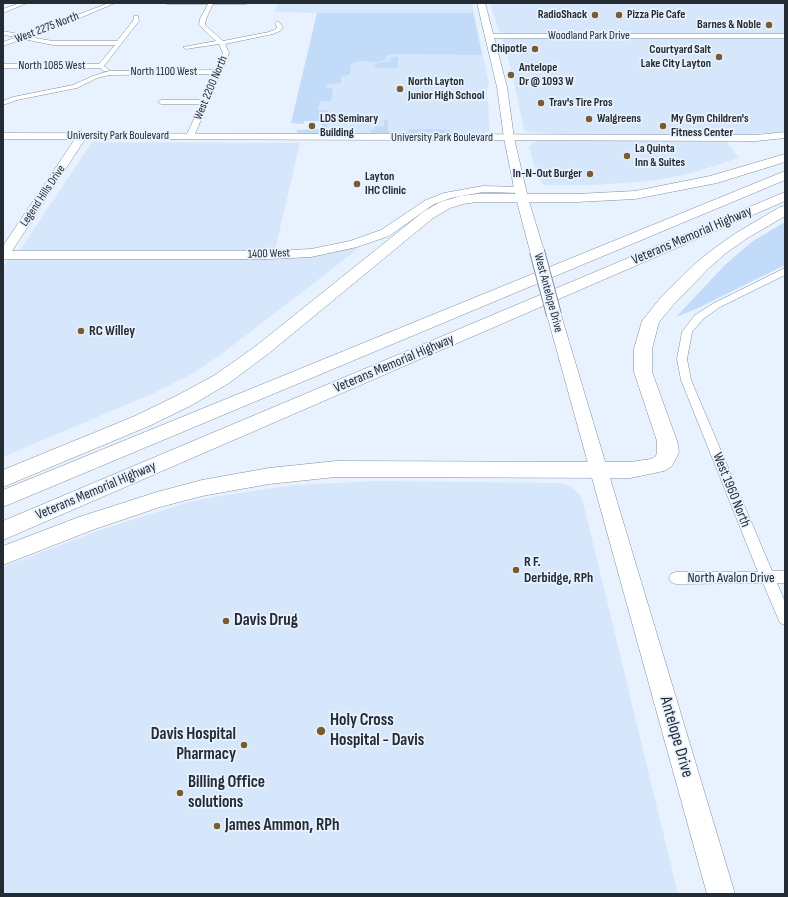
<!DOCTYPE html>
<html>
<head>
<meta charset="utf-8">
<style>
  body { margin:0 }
  #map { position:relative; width:788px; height:897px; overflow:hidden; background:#e8f2fe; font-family:"Sofia Sans Condensed",sans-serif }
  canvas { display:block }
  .frame { position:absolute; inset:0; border:4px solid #252b32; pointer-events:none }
</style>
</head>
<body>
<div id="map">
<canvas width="788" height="897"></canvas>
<div class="frame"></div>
</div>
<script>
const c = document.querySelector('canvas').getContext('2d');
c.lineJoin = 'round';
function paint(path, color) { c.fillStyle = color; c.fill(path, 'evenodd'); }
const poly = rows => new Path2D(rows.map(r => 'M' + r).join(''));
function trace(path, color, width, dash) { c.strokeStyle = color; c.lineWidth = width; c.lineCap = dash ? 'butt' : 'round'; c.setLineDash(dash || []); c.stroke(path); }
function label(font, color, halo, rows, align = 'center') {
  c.font = font + ' "Sofia Sans Condensed",sans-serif'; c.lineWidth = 3.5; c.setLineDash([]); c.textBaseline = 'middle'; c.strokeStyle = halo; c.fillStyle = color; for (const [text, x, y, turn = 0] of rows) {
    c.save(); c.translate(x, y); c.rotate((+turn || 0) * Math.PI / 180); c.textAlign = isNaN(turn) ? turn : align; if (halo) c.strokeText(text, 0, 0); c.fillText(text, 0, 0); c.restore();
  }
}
const built = poly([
  [278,3,472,3,489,84,487,90,490,131,484,133,327,133,329,116,293,116,317,13,274,12],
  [490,3,785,3,785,34,503,33,499,31],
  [509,38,785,39,785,132,748,134,561,134,528,132,524,130,510,65,502,40],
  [544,140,726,141,739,158,692,173,651,181,594,185,543,185,538,178,529,147,534,142],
  [92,142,300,143,275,250,20,250],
  [354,247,358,249,223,353,192,374,154,393,3,457,3,267,8,260,13,258,312,256],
  [377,481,561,483,571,487,580,495,583,502,678,894,3,894,3,567,103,529,189,502,226,495,294,485]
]);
const green = poly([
  [317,13,473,13,482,55,394,54,386,56,386,59,379,62,359,61,351,64,350,74,341,77,341,83,327,85,326,88,333,88,331,101,320,101,318,110,328,110,327,118,329,118,328,122,322,122,325,118,321,121,304,121,304,124,291,123],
  [396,56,398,57,398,68,377,68,374,66,377,63,391,61,391,58],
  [381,120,388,120,388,131,396,131,397,133,371,133,371,130,374,130,375,126,384,126,384,121],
  [322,123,328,123,327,130,332,131,333,133,298,133,296,130,321,129,322,125,320,124],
  [409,129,431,129,451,130,451,133,434,133,433,132,430,132,429,133,409,133],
  [785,222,785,265,698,308,676,317,725,265,753,241]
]);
const street = poly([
  [20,3,27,3,3,13,3,9,20,3],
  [109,3,115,3,73,21,29,37,53,41,117,41,133,21,134,16,138,16,139,21,104,66,109,70,108,71,104,71,100,68,3,68,3,64,99,64,115,45,53,45,23,39,3,46,3,42,17,37,3,35,3,31,23,35,109,3],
  [165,3,248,3,246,4,213,4,206,19,205,25,223,41,269,32,276,29,277,27,275,23,278,21,283,27,280,31,273,34,225,44,229,53,209,102,193,138,190,138,186,136,201,104,161,104,158,102,161,100,202,100,214,74,109,75,97,78,77,88,17,100,3,105,3,101,13,97,73,85,93,76,109,71,216,70,223,53,219,44,186,49,183,47,216,41,199,25,200,19,208,4,167,4,165,3],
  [785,268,785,275,720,307,703,319,692,332,687,359,691,380,772,571,785,571,785,583,777,583,785,602,785,625,780,623,763,583,676,584,671,582,669,578,671,574,676,572,758,572,681,380,677,359,682,332,695,315,714,303,785,268]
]);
const secondary = poly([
  [487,34,785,34,785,38,490,38,486,36,487,34],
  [785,132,785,138,756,141,85,139,12,251,268,251,311,249,350,241,381,230,426,200,444,193,483,186,521,187,527,190,521,193,483,192,451,198,434,204,389,236,357,247,311,257,268,259,3,259,3,246,75,139,3,139,3,133,756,135,785,132]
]);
const primary = poly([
  [477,3,485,3,507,87,514,138,528,198,544,251,542,254,537,255,532,254,530,251,516,198,504,138,497,87,477,3],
  [554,311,559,312,561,315,735,894,707,894,547,315,549,312,554,311]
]);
const highway = poly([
  [785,154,785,162,717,183,635,199,576,202,477,202,463,204,450,208,433,218,268,354,229,383,192,405,149,426,3,487,3,470,135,416,178,395,215,375,256,346,423,212,440,202,461,196,477,194,576,194,635,191,710,176,785,154],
  [785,171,785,180,3,507,3,490,785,171],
  [785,192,785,201,3,540,3,521,785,192],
  [785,206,785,216,746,239,726,253,709,268,674,304,659,322,652,349,652,372,677,441,679,452,672,466,664,471,630,478,336,477,269,484,202,496,160,507,95,529,3,565,3,546,79,517,157,492,202,480,269,468,336,461,630,462,651,459,656,456,657,452,657,441,634,372,634,349,642,321,662,296,697,262,716,247,736,233,780,207,785,206]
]);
const primaryBridge = poly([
  [537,251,554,315]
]);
const markers = [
  [595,15,4,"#7a5b30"],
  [619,15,4,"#7a5b30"],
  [769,25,4,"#7a5b30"],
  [535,49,4,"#7a5b30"],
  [719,57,4,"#7a5b30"],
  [511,75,4,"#7a5b30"],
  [400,89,4,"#7a5b30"],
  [541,103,4,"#7a5b30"],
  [589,119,4,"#7a5b30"],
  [312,126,4,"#7a5b30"],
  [663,126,4,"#7a5b30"],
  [627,156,4,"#7a5b30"],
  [590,174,4,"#7a5b30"],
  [357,184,4,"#7a5b30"],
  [81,331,4,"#7a5b30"],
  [516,570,4,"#7a5b30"],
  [226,621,4,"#7a5b30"],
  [321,731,5,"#7a5b30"],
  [244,745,4,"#7a5b30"],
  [180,793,4,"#7a5b30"],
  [217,826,4,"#7a5b30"]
];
const farPoinames = [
  ["RadioShack",587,15,"right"],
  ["Pizza Pie Cafe",627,15],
  ["Barnes & Noble",761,25,"right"],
  ["Chipotle",527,49,"right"],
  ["Courtyard Salt",711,50,"right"],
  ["Lake City Layton",711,64,"right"],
  ["Antelope",519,68],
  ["Dr @ 1093 W",519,82],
  ["North Layton",408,82],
  ["Junior High School",408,96],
  ["Trav's Tire Pros",549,103],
  ["LDS Seminary",320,119],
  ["Building",320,133],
  ["Walgreens",597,119],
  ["My Gym Children's",671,119],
  ["Fitness Center",671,133],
  ["La Quinta",635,149],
  ["Inn & Suites",635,163],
  ["In-N-Out Burger",582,174,"right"],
  ["Layton",365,177],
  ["IHC Clinic",365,191]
];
const farStreetnames = [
  ["West 2275 North",47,28,-21],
  ["Woodland Park Drive",589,36],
  ["North 1085 West",52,66],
  ["North 1100 West",164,72],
  ["West 2200 North",211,88,-67],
  ["University Park Boulevard",118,136],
  ["University Park Boulevard",442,138],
  ["Legend Hills Drive",43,196,-56],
  ["1400 West",269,254,-2],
  ["West Antelope Drive",548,293,75]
];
const streetNames = [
  ["Veterans Memorial Highway",692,236,-23],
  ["Veterans Memorial Highway",394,364,-23],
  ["West 1960 North",731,490,68],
  ["Veterans Memorial Highway",96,491,-23],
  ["North Avalon Drive",731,578]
];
const poiNames = [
  ["RC Willey",89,331],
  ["R F.",524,562],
  ["Derbidge, RPh",524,578]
];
const nearPoinames = [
  ["Davis Drug",234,621],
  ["Holy Cross",330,721],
  ["Hospital - Davis",330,741],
  ["Davis Hospital",236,735,"right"],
  ["Pharmacy",236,755,"right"],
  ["Billing Office",188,783],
  ["solutions",188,803],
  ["James Ammon, RPh",225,826]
];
const nearStreetnames = [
  ["Antelope Drive",676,737,74]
];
paint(built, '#d6e7fc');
paint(green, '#c2dbf9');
trace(street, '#7f8ea0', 1);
trace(secondary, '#7f8ea0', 1);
trace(primary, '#7f8ea0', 1);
trace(highway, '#7f8ea0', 1);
paint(street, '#fff');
paint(secondary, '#fff');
paint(primary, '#fff');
paint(highway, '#fff');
trace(primaryBridge, '#7f8ea0', 16, []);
trace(primaryBridge, '#fff', 14);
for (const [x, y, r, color] of markers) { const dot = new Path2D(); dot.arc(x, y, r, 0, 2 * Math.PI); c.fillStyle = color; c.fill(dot); trace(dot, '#e8f2fe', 1.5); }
label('bold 12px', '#252b32', '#e8f2fe', farPoinames, 'left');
label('12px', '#252b32', '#e8f2fe', farStreetnames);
label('14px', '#252b32', '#e8f2fe', streetNames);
label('bold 14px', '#252b32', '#e8f2fe', poiNames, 'left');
label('bold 17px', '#252b32', '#e8f2fe', nearPoinames, 'left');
label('17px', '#252b32', '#e8f2fe', nearStreetnames);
</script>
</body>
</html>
